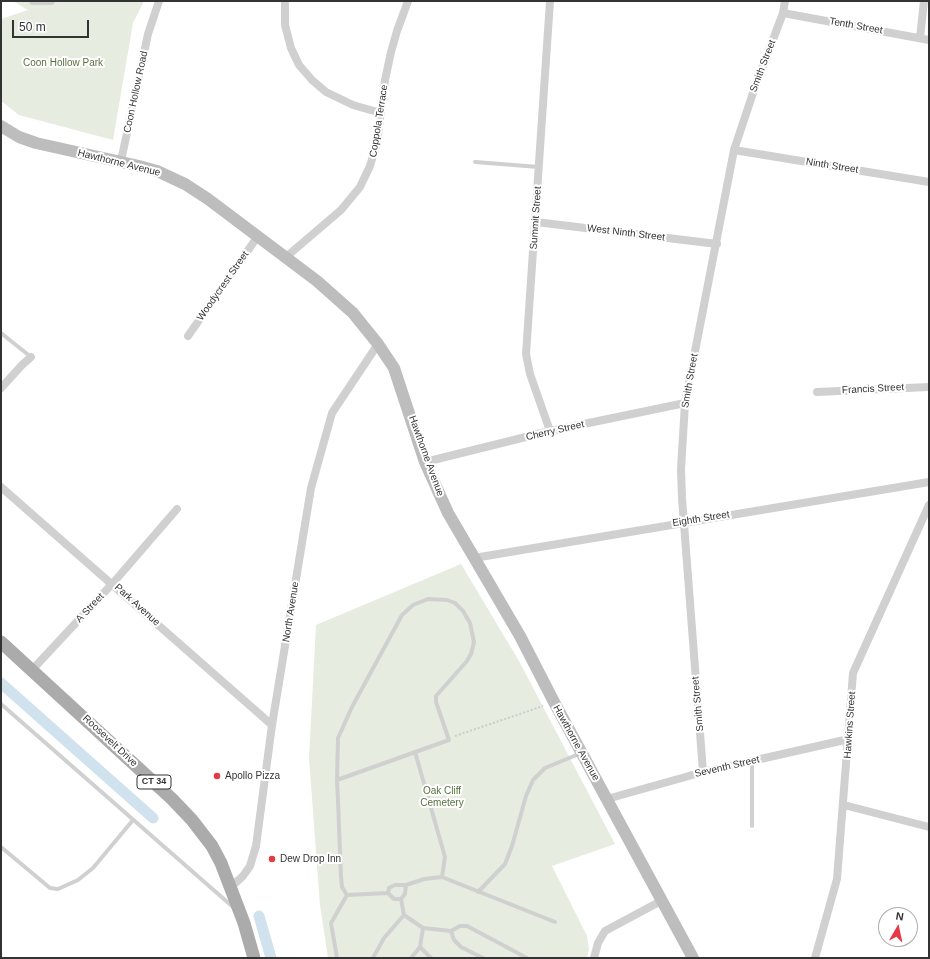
<!DOCTYPE html>
<html>
<head>
<meta charset="utf-8">
<style>
  body { margin:0 }
  #map { position:relative; width:930px; height:959px; overflow:hidden; background:#fff; font-family:Helvetica,sans-serif }
  canvas { display:block }
  .frame { position:absolute; inset:0; border:2px solid #333; pointer-events:none }
  .north { position:absolute; left:878px; top:907px; width:40px; height:40px; box-sizing:border-box; background:#fff; border:1px solid #adadad; border-radius:50%; rotate:9deg; font-size:11px; font-weight:700; line-height:16px; text-align:center; color:#333 }
  .north::after { content:''; display:block; margin:auto; width:14px; height:18px; background:#e63946; clip-path:polygon(50% 0,100% 100%,50% 72%,0 100%) }
  .scale { position:absolute; left:12px; top:20px; width:77px; height:18px; box-sizing:border-box; border:2px solid #333; border-top:0; padding-left:5px; font-size:12px; line-height:14px; white-space:nowrap; color:#333; -webkit-text-stroke:3px #fff; paint-order:stroke }
</style>
</head>
<body>
<div id="map">
<canvas width="930" height="959"></canvas>
<div class="frame"></div>
<div class="north">N</div>
<div class="scale">50 m</div>
</div>
<script>
const c = document.querySelector('canvas').getContext('2d');
c.lineJoin = 'round';
function paint(path, color) { c.fillStyle = color; c.fill(path, 'evenodd'); }
const poly = rows => new Path2D(rows.map(r => 'M' + r).join(''));
function trace(path, color, width, dash) { c.strokeStyle = color; c.lineWidth = width; c.lineCap = dash ? 'butt' : 'round'; c.setLineDash(dash || []); c.stroke(path); }
function label(font, color, halo, rows, align = 'center') {
  c.font = font + ' Helvetica,sans-serif'; c.lineWidth = 4; c.setLineDash([]); c.textBaseline = 'middle'; c.strokeStyle = halo; c.fillStyle = color; for (const [text, x, y, turn = 0] of rows) {
    c.save(); c.translate(x, y); c.rotate((+turn || 0) * Math.PI / 180); c.textAlign = isNaN(turn) ? turn : align; if (halo) c.strokeText(text, 0, 0); c.fillText(text, 0, 0); c.restore();
  }
}
const green = poly([
  [13,1,144,1,133,23,113,140,19,115,1,101,1,19,28,10],
  [461,564,519,661,615,844,552,866,587,936,589,949,587,958,328,958,320,905,309,758,316,625]
]);
const canal = poly([
  [1,683,153,818],
  [259,916,271,958]
]);
const path = poly([
  [455,736,543,706]
]);
const lane = poly([
  [475,162,539,167],
  [1,333,31,357],
  [1,704,233,907],
  [415,752,445,857,442,877],
  [752,761,752,826],
  [337,780,449,740,436,702,436,696,467,661,471,654,474,642,470,623,463,611,455,603,447,600,428,599,413,605,402,615,352,707,338,738,337,780,338,801,341,877,342,887,347,895],
  [1,847,50,888,58,889,78,880,93,868,133,820],
  [406,885,395,885,389,888,388,893,394,899,401,899,405,894,406,885,424,879,442,877,555,922],
  [478,892,505,864,512,846,526,796,533,780,545,768,579,754],
  [404,915,423,928,451,931,460,926,467,926,527,958],
  [451,931,454,940,461,947,483,958],
  [420,947,431,958],
  [337,958,331,923,347,895,388,893],
  [373,958,384,938,404,915,401,899],
  [411,958,420,947,423,928]
]);
const street = poly([
  [33,1,51,1],
  [285,1,285,25,291,48,299,65,312,80,326,92,353,105,381,113],
  [550,1,526,354,530,374,550,431],
  [783,13,929,40],
  [920,38,924,1],
  [734,150,929,182],
  [121,161,148,34,159,1],
  [536,222,717,244],
  [286,257,341,210,360,187,370,166,377,142,385,80,391,52,397,31,408,1],
  [188,336,258,236],
  [1,388,22,365,31,357],
  [817,392,929,387],
  [425,462,550,431,685,403],
  [1,487,272,725],
  [474,558,929,482],
  [32,670,113,583,177,509],
  [703,772,682,498,681,469,685,403,734,150,754,90,783,13,785,1],
  [607,799,703,772,849,739],
  [844,805,929,827],
  [231,887,243,876,250,866,256,846,272,725,311,488,332,413,378,344],
  [594,958,598,943,605,931,661,901],
  [815,958,837,879,853,673,929,505]
]);
const secondary = poly([
  [1,126,19,137,36,143,139,166,157,171,185,184,208,199,317,281,353,313,378,344,394,368,425,462,448,513,520,636,554,702,693,958]
]);
const primary = poly([
  [1,642,172,799,192,820,212,846,221,863,244,923,254,958]
]);
const markers = [
  [217,776,4,"#e63946"],
  [272,859,4,"#e63946"]
];
const shields = [
  [154,782,34]
];
const shieldNames = [
  ["CT 34",154,782]
];
const streetNames = [
  ["Tenth Street",856,26,10],
  ["Smith Street",763,66,-69],
  ["Coon Hollow Road",136,92,-78],
  ["Coppola Terrace",379,121,-81],
  ["Hawthorne Avenue",119,163,14],
  ["Ninth Street",832,166,9],
  ["Summit Street",536,218,-86],
  ["West Ninth Street",626,233,7],
  ["Woodycrest Street",223,286,-55],
  ["Smith Street",690,381,-80],
  ["Francis Street",873,389,-3],
  ["Cherry Street",555,431,-13],
  ["Hawthorne Avenue",426,456,70],
  ["Eighth Street",701,519,-9],
  ["Park Avenue",137,605,42],
  ["A Street",90,608,-47],
  ["North Avenue",291,612,-81],
  ["Smith Street",698,704,-95],
  ["Hawkins Street",850,725,-86],
  ["Roosevelt Drive",110,741,43],
  ["Hawthorne Avenue",576,743,61],
  ["Seventh Street",727,767,-13]
];
const parkNames = [
  ["Coon Hollow Park",63,63],
  ["Oak Cliff",442,791],
  ["Cemetery",442,803]
];
const poiNames = [
  ["Apollo Pizza",225,776],
  ["Dew Drop Inn",280,859]
];
paint(green, '#e6ecdf');
trace(canal, '#cfe2ee', 11);
trace(path, '#cdcdcd', 2, [2, 2]);
trace(lane, '#d0d0d0', 4);
trace(street, '#d0d0d0', 8);
trace(secondary, '#bdbdbd', 12);
trace(primary, '#ababab', 13);
for (const [x, y, r, color] of markers) { const dot = new Path2D(); dot.arc(x, y, r, 0, 2 * Math.PI); c.fillStyle = color; c.fill(dot); trace(dot, '#fff', 1.5); }
for (const [x, y, w] of shields) { const box = new Path2D(); box.roundRect(x - w / 2, y - 7, w, 14, 3); c.fillStyle = '#fff'; c.fill(box); trace(box, '#333', 1); }
label('bold 9px', '#333', null, shieldNames);
label('10px', '#333', '#fff', streetNames);
label('10px', '#56703f', '#fff', parkNames);
label('10px', '#333', '#fff', poiNames, 'left');
</script>
</body>
</html>
